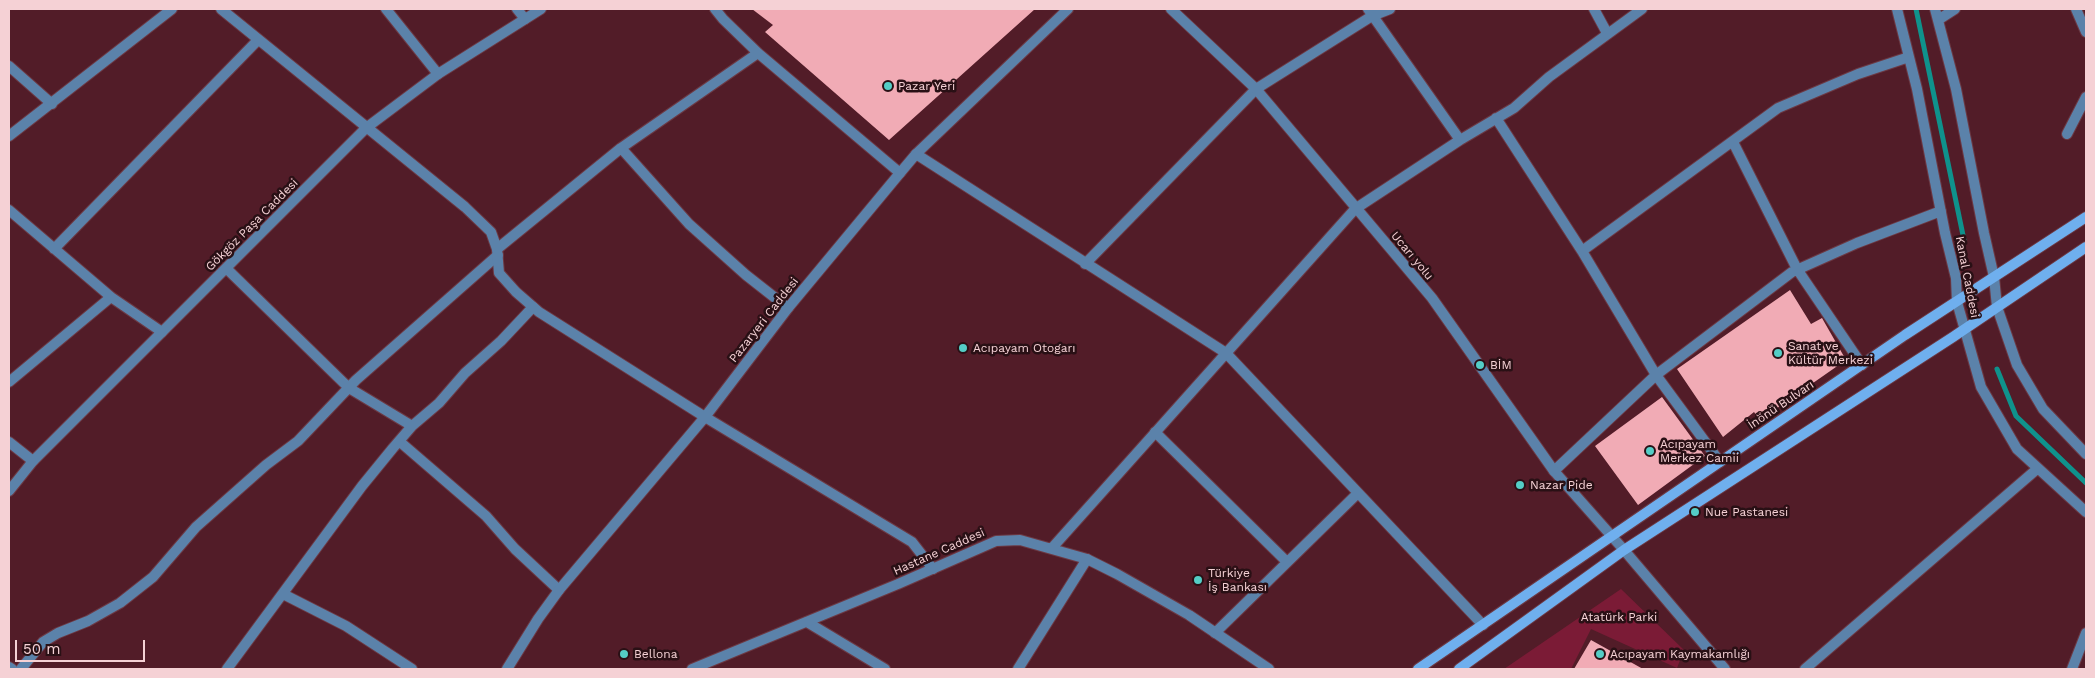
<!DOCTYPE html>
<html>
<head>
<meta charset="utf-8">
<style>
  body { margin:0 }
  #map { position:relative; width:2095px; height:678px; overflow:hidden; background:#521c28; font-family:"Work Sans",sans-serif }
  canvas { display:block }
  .frame { position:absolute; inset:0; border:10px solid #f5d1d5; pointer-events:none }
  .scale { position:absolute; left:15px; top:640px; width:130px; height:22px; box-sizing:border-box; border:2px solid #f5d1d5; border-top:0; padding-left:6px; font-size:15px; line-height:18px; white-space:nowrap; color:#f5d1d5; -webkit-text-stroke:4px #291015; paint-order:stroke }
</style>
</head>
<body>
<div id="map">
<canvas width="2095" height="678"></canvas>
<div class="frame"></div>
<div class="scale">50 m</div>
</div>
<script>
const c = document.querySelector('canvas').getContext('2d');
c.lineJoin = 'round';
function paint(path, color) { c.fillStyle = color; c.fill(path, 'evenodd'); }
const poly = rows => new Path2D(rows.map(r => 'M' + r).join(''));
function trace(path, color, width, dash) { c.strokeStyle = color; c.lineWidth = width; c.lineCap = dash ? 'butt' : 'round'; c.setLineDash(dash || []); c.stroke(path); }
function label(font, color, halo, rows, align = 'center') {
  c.font = font + ' "Work Sans",sans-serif'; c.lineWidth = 5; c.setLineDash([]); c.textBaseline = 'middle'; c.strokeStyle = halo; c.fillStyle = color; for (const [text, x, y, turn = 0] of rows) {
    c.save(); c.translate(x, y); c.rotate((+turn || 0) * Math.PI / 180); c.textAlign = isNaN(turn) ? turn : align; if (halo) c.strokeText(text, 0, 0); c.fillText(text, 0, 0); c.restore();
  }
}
const green = poly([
  [1621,589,1684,650,1677,668,1591,629,1571,669,1504,669]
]);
const stream = poly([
  [1916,9,1964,240],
  [1997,369,2016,416,2086,483]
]);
const building = poly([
  [752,9,1035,9,889,140,765,32,773,25],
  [1790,290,1811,324,1822,318,1846,360,1760,420,1754,412,1723,437,1677,369],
  [1662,397,1705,456,1638,505,1595,446],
  [1591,640,1643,669,1574,669]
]);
const minor = poly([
  [386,9,438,74],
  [517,9,525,19],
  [715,9,723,19,758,53,900,173],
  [1368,9,1460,140],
  [1594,9,1607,33],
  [1897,9,1917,89,1945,233,1956,278,1957,302,1981,387,2017,449,2086,512],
  [1935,9,1956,89,1984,233,1994,277,1997,307,2017,365,2043,409,2086,454],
  [2076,9,2086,32],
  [1938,20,1955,9],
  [9,66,52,104],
  [1496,118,1582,251,1656,375,1720,462],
  [2067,134,2086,97],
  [9,136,172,9],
  [1733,142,1797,269,1862,365],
  [621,148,689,224,746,275,788,308],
  [916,154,1226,353,1483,625],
  [1355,209,1460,140,1514,108,1549,77,1642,9],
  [9,210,111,297],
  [54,249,258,40],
  [497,249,621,148,758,53],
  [1582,251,1778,108,1858,74,1909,57],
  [1085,264,1256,89,1372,16,1390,9],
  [227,269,349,388,412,426],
  [9,382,111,297,162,332],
  [705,417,912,542,933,569],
  [1155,432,1287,562],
  [399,441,486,516,515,549,559,590],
  [9,442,33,461],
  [1554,471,1656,375,1792,272,1857,243,1941,211],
  [283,594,346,626,412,669],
  [807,622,885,669],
  [1215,633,1358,493],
  [9,667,12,669],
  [21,669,43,642,58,633,88,621,120,603,153,577,196,527,266,465,298,441,356,380,498,255],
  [227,669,362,486,393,448,412,426,439,403,465,373,501,341,533,307],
  [1018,669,1087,559],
  [1805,669,2037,469],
  [2072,669,2086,633]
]);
const tertiary = poly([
  [221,9,465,207,491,232,497,249,499,273,516,292,539,312,705,417],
  [1171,9,1256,89,1432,298,1554,471,1624,550,1725,669],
  [9,491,33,461,366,128,438,74,541,9],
  [1052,548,1355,209],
  [507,669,538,619,559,590,705,417,788,308,900,173,916,154,1068,9],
  [692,669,898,584,996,541,1020,540,1087,559,1117,574,1189,615,1269,669]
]);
const secondary = poly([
  [1418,669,1905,335,2086,217],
  [1459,669,1624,550,1953,337,2086,247]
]);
const markers = [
  [888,86,5,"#54cdc6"],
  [963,348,5,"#54cdc6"],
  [1778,353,5,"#54cdc6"],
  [1480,365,5,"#54cdc6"],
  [1650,451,5,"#54cdc6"],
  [1520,485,5,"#54cdc6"],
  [1695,512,5,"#54cdc6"],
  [1198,580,5,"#54cdc6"],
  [624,654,5,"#54cdc6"],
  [1600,654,5,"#54cdc6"]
];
const poiNames = [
  ["Pazar Yeri",898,86],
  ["Sanat ve",1788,346],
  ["Kültür Merkezi",1788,360],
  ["Acıpayam Otogarı",973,348],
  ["BİM",1490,365],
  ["Acıpayam",1660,444],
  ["Merkez Camii",1660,458],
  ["Nazar Pide",1530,485],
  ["Nue Pastanesi",1705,512],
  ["Türkiye",1208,573],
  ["İş Bankası",1208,587],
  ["Bellona",634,654],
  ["Acıpayam Kaymakamlığı",1610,654]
];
const streetNames = [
  ["Gökgöz Paşa Caddesi",252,225,-45],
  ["Ucarı yolu",1412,256,50],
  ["Kanal Caddesi",1967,277,79],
  ["Pazaryeri Caddesi",764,320,-52],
  ["İnönü Bulvarı",1781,405,-34],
  ["Hastane Caddesi",939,552,-24]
];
const parkNames = [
  ["Atatürk Parki",1619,617]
];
paint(green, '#7b1b36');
trace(stream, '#0f928c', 5);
paint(building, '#f1abb5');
trace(minor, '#6c3944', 12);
trace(tertiary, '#6c3944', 12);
trace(secondary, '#6c3944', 12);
trace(minor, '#5b82aa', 10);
trace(tertiary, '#5b82aa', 10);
trace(secondary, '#6fafee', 10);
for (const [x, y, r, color] of markers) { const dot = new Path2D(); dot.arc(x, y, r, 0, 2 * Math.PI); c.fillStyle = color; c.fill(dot); trace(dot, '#291015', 2); }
label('12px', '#f5d1d5', '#291015', poiNames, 'left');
label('12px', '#f5d1d5', '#291015', streetNames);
label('12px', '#f6d3d7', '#291015', parkNames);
</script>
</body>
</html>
